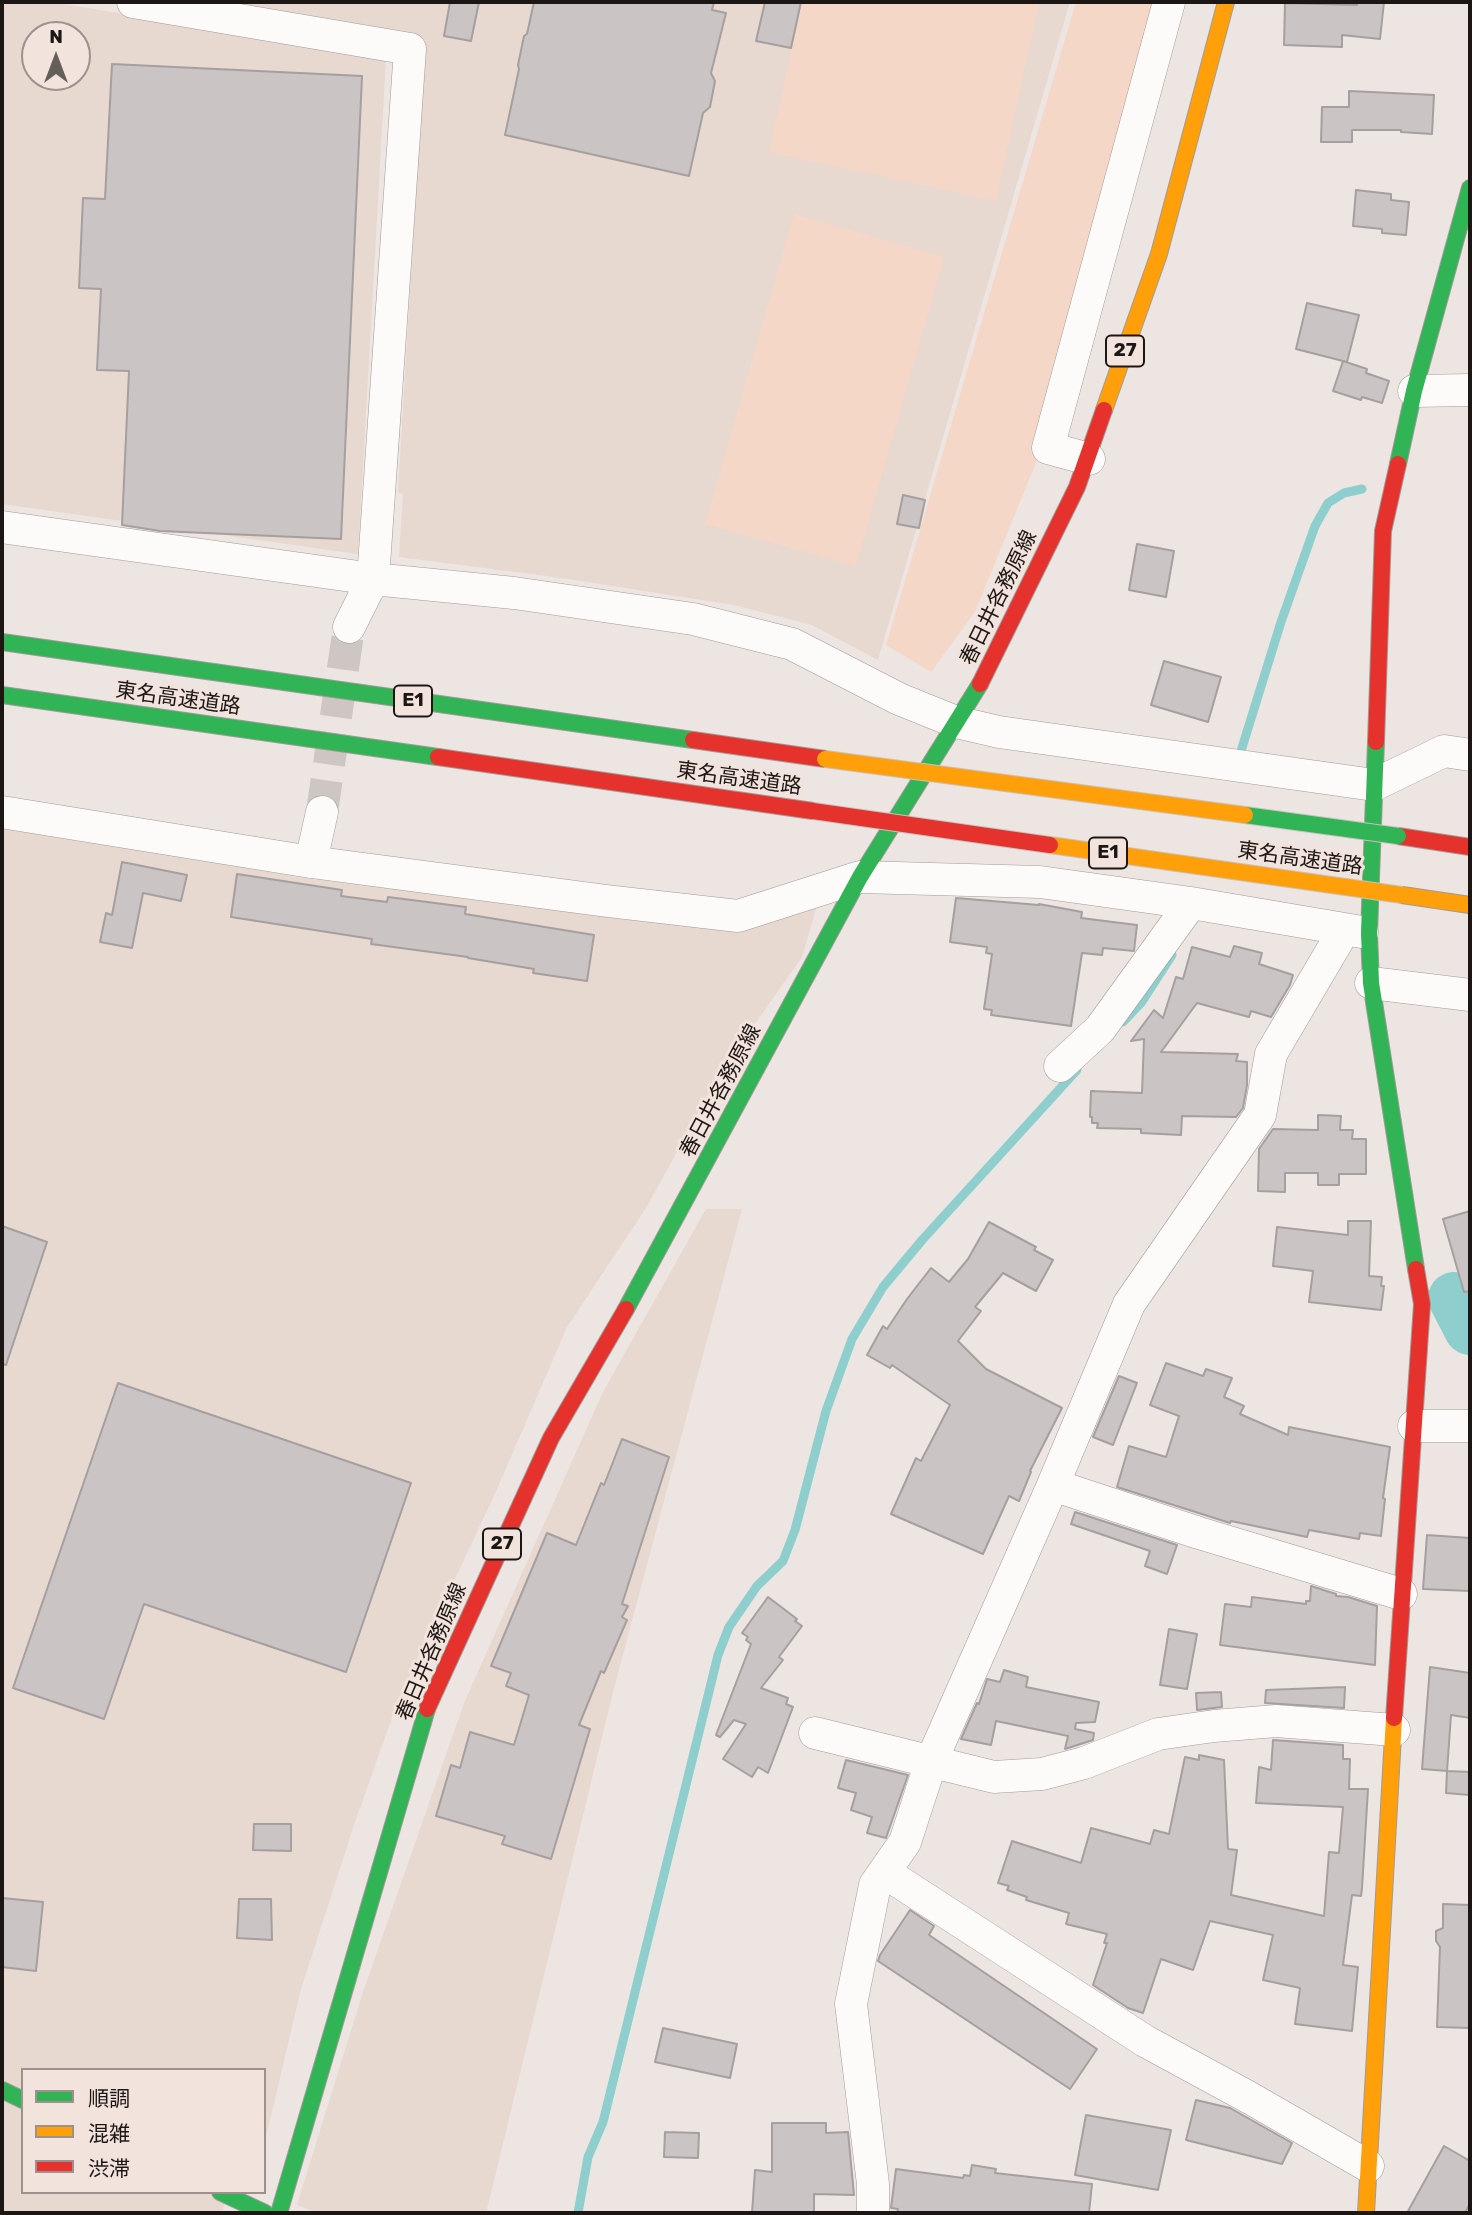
<!DOCTYPE html>
<html>
<head>
<meta charset="utf-8">
<style>
  body { margin:0 }
  #map { position:relative; width:1472px; height:2215px; overflow:hidden; background:#ede5e1; font-family:Rubik,"Noto Sans JP",sans-serif }
  canvas { display:block }
  .frame { position:absolute; inset:0; border:4px solid #1c1715; pointer-events:none }
  .legend { position:absolute; left:21px; top:2068px; width:245px; height:126px; box-sizing:border-box; background:#f2e3dc; border:2px solid #9c918c; margin:0; padding:9px 12px; list-style:none; font-size:21px; color:#1c1715 }
  .legend li { display:flex; align-items:center; gap:14px; height:35px }
  .legend b { width:35px; border:2px solid #9c918c }
  .north { position:absolute; left:21px; top:21px; width:70px; height:70px; box-sizing:border-box; background:#f2e3dc; border:2px solid #9c918c; border-radius:50%; rotate:0deg; font-size:19px; font-weight:700; line-height:28px; text-align:center; color:#1c1715 }
  .north::after { content:''; display:block; margin:auto; width:24px; height:32px; background:#655f5c; clip-path:polygon(50% 0,100% 100%,50% 72%,0 100%) }
</style>
</head>
<body>
<div id="map">
<canvas width="1472" height="2215"></canvas>
<div class="frame"></div>
<ul class="legend">
<li><b style="height:9px;background:#30b455"></b>順調</li>
<li><b style="height:9px;background:#ff9f0a"></b>混雑</li>
<li><b style="height:9px;background:#e5322d"></b>渋滞</li>
</ul>
<div class="north">N</div>
</div>
<script>
const c = document.querySelector('canvas').getContext('2d');
c.lineJoin = 'round';
function paint(path, color) { c.fillStyle = color; c.fill(path, 'evenodd'); }
const poly = rows => new Path2D(rows.map(r => 'M' + r).join(''));
function trace(path, color, width, dash) { c.strokeStyle = color; c.lineWidth = width; c.lineCap = dash ? 'butt' : 'round'; c.setLineDash(dash || []); c.stroke(path); }
function label(font, color, halo, rows, align = 'center') {
  c.font = font + ' Rubik,"Noto Sans JP",sans-serif'; c.lineWidth = 6; c.setLineDash([]); c.textBaseline = 'middle'; c.strokeStyle = halo; c.fillStyle = color; for (const [text, x, y, turn = 0] of rows) {
    c.save(); c.translate(x, y); c.rotate((+turn || 0) * Math.PI / 180); c.textAlign = isNaN(turn) ? turn : align; if (halo) c.strokeText(text, 0, 0); c.fillText(text, 0, 0); c.restore();
  }
}
const built = poly([
  [2,2,52,2,386,58,358,554,2,504],
  [35,35,77,35,77,77,35,77],
  [186,2,1070,2,878,660,812,625,734,605,562,578,399,557,403,494,398,492,425,40],
  [2,826,303,878,665,921,821,892,802,957,721,1072,646,1208,567,1327,494,1496,399,1698,355,1822,301,1989,264,2145,264,2070,23,2070,23,2192,227,2192,222,2213,2,2213],
  [706,1209,742,1209,614,1688,486,2213,317,2213,297,2205,362,1995,464,1703,603,1392]
]);
const green = poly([
  [802,2,1039,2,996,201,769,152],
  [1076,2,1163,2,1042,448,975,612,931,672,886,645],
  [794,214,944,257,856,566,705,524]
]);
const stream = poly([
  [1241,751,1281,622,1315,526,1328,503,1344,493,1362,489],
  [1123,1022,1141,1003,1172,955],
  [578,2213,588,2157,603,2122,718,1655,729,1627,757,1586,783,1561,795,1530,826,1411,852,1339,883,1287,923,1239,1077,1070]
]);
const river = poly([
  [1454,1298,1470,1329]
]);
const building = poly([
  [450,2,479,2,471,41,444,36,450,2],
  [534,2,714,2,712,10,726,13,711,73,715,81,710,107,703,113,689,176,505,135,519,69,518,65,524,36,527,34,534,2],
  [765,2,801,2,791,48,756,41,765,2],
  [1357,2,1384,2,1380,39,1342,35,1342,47,1284,45,1285,3,1357,5,1357,2],
  [112,64,362,76,341,539,160,531,122,525,129,371,97,370,101,289,79,288,83,198,105,199,112,64],
  [1349,91,1434,95,1432,134,1401,132,1401,130,1352,130,1352,142,1321,142,1322,107,1349,107,1349,91],
  [1356,190,1391,194,1391,200,1409,202,1406,235,1382,233,1382,229,1353,226,1356,190],
  [1307,303,1359,315,1347,362,1296,349,1307,303],
  [1343,361,1367,369,1366,373,1389,381,1382,403,1362,397,1361,400,1333,391,1343,361],
  [903,495,925,500,919,528,897,524,903,495],
  [1137,544,1174,551,1166,597,1129,590,1137,544],
  [1164,661,1221,677,1208,722,1151,705,1164,661],
  [122,862,187,875,181,901,143,893,132,948,100,942,106,913,112,915,122,862],
  [237,874,342,890,341,896,387,902,388,897,466,907,465,914,594,935,587,981,533,973,534,969,468,958,468,957,371,944,372,939,231,917,237,874],
  [956,898,1039,905,1039,904,1082,912,1081,918,1137,925,1134,951,1103,948,1102,955,1082,953,1071,1026,991,1015,992,1010,984,1009,992,954,986,953,987,947,950,942,956,898],
  [1234,946,1262,953,1259,964,1293,975,1290,985,1271,1017,1251,1011,1249,1017,1197,1003,1161,1052,1238,1054,1236,1061,1247,1062,1247,1085,1243,1108,1236,1117,1182,1116,1181,1135,1141,1133,1141,1129,1097,1128,1098,1123,1092,1123,1092,1117,1090,1117,1091,1091,1142,1093,1144,1039,1131,1041,1154,1010,1163,1018,1176,977,1183,979,1192,947,1230,957,1234,946],
  [1318,1115,1341,1116,1340,1130,1353,1130,1352,1139,1366,1139,1366,1174,1339,1174,1339,1185,1318,1185,1318,1173,1285,1173,1285,1192,1258,1191,1259,1149,1273,1129,1318,1130,1318,1115],
  [1470,1211,1470,1291,1464,1292,1443,1219,1470,1211],
  [1348,1221,1371,1221,1369,1276,1382,1277,1381,1286,1384,1286,1381,1310,1309,1302,1313,1271,1273,1266,1277,1227,1348,1235,1348,1221],
  [989,1222,1036,1247,1034,1250,1053,1260,1036,1291,1003,1273,975,1307,981,1311,958,1341,986,1369,1062,1408,1030,1471,1031,1472,1019,1501,1009,1496,983,1554,891,1514,916,1458,921,1461,950,1405,892,1365,890,1368,867,1355,883,1326,887,1329,907,1299,931,1268,949,1282,968,1259,989,1222],
  [2,1226,47,1242,6,1365,2,1364,2,1226],
  [1166,1363,1203,1376,1206,1369,1232,1378,1224,1397,1244,1406,1240,1414,1288,1435,1289,1427,1390,1447,1383,1498,1385,1499,1381,1536,1360,1533,1359,1539,1309,1530,1307,1537,1231,1521,1230,1523,1117,1487,1129,1446,1166,1457,1179,1416,1150,1405,1166,1363],
  [1119,1376,1137,1383,1113,1445,1093,1437,1119,1376],
  [118,1383,411,1483,346,1672,144,1604,104,1719,13,1688,118,1383],
  [622,1439,669,1457,622,1604,628,1606,622,1617,627,1620,604,1673,601,1671,579,1725,590,1729,551,1859,502,1844,505,1836,436,1816,451,1765,460,1768,470,1732,514,1745,529,1695,506,1686,511,1673,491,1666,547,1533,576,1545,601,1483,604,1485,622,1439],
  [1075,1512,1177,1545,1167,1574,1145,1566,1150,1551,1071,1524,1075,1512],
  [1427,1535,1470,1538,1470,1591,1423,1589,1427,1535],
  [1311,1586,1336,1594,1336,1596,1348,1597,1377,1606,1375,1665,1220,1645,1225,1604,1251,1607,1252,1597,1306,1604,1306,1601,1310,1601,1311,1586],
  [768,1597,797,1619,795,1621,802,1626,779,1657,783,1660,761,1688,788,1698,786,1704,793,1707,768,1773,758,1767,752,1777,723,1759,746,1724,734,1720,720,1737,716,1735,751,1644,746,1640,748,1637,742,1633,768,1597],
  [1169,1629,1197,1634,1187,1689,1160,1685,1169,1629],
  [1430,1667,1470,1673,1470,1718,1451,1715,1447,1771,1422,1769,1430,1667],
  [1004,1670,1028,1677,1026,1687,1099,1702,1095,1722,1076,1723,1075,1729,1094,1733,1093,1740,1065,1749,1068,1736,996,1721,991,1745,961,1739,977,1703,979,1704,987,1679,1000,1682,1004,1670],
  [1345,1687,1344,1708,1265,1703,1266,1690,1345,1687],
  [1221,1692,1222,1707,1197,1710,1196,1693,1221,1692],
  [1273,1740,1343,1745,1343,1759,1350,1759,1349,1789,1368,1789,1362,1888,1361,1896,1352,1895,1343,1965,1358,1967,1352,2031,1295,2024,1300,1988,1263,1980,1273,1935,1210,1921,1193,1970,1161,1959,1143,2013,1128,2008,1093,1985,1107,1943,1104,1943,1107,1934,1066,1924,1069,1913,1026,1900,1027,1897,1007,1890,1009,1886,998,1883,1012,1841,1081,1863,1091,1828,1150,1844,1154,1830,1169,1834,1185,1757,1199,1760,1199,1755,1224,1760,1228,1849,1237,1850,1231,1895,1324,1916,1329,1852,1339,1853,1343,1807,1256,1803,1259,1767,1271,1770,1273,1740],
  [846,1760,908,1775,886,1838,867,1833,872,1817,851,1810,856,1793,838,1788,846,1760],
  [1447,1771,1470,1772,1470,1795,1446,1793,1447,1771],
  [254,1824,291,1824,291,1851,253,1850,254,1824],
  [2,1898,43,1902,36,1971,2,1967,2,1898],
  [239,1899,271,1899,272,1940,237,1938,239,1899],
  [1443,1904,1470,1905,1470,2028,1437,2027,1440,1947,1436,1941,1436,1931,1443,1928,1443,1904],
  [910,1910,934,1926,929,1935,1097,2049,1070,2089,878,1961,880,1955,910,1910],
  [663,2028,737,2044,730,2078,655,2062,663,2028],
  [1196,2100,1230,2108,1292,2143,1282,2164,1186,2140,1196,2100],
  [1086,2115,1171,2130,1158,2190,1075,2175,1086,2115],
  [772,2123,826,2123,826,2133,848,2132,854,2195,814,2194,814,2213,752,2213,755,2170,772,2172,772,2123],
  [665,2132,699,2133,698,2158,664,2157,665,2132],
  [1444,2146,1470,2161,1470,2203,1465,2213,1407,2213,1444,2146],
  [972,2165,996,2169,995,2173,1092,2184,1089,2213,897,2213,898,2209,891,2208,896,2169,963,2178,964,2175,970,2176,972,2165]
]);
const streetTunnel = poly([
  [322,812,349,627]
]);
const street = poly([
  [133,2,410,49,373,579,349,627],
  [1414,391,1470,390],
  [1089,459,1048,448,1169,2],
  [2,527,373,579,514,593,693,619,792,644,899,699,956,722,999,732,1374,785,1444,751,1470,755],
  [2,812,311,862,607,901,738,916,860,877,1040,882,1191,903,1362,932],
  [311,862,322,812],
  [1371,983,1470,995],
  [1060,1066,1100,1029,1191,903],
  [1414,1426,1470,1426],
  [1053,1485,1199,1533,1401,1594],
  [815,1733,994,1777,1042,1774,1084,1763,1158,1734,1214,1726,1276,1721,1394,1730],
  [884,1872,1145,2041,1250,2098,1368,2166],
  [873,2213,873,2184,851,2004,875,1885,905,1842,931,1762,1053,1485,1129,1304,1260,1115,1271,1054,1344,930]
]);
const fast = poly([
  [1398,464,1414,391,1470,188],
  [2,642,693,740],
  [2,695,438,757],
  [1376,742,1369,933,1371,983,1416,1269],
  [626,1309,860,877,980,684],
  [2,2090,23,2100],
  [220,2192,265,2213],
  [279,2213,427,1709]
]);
const slow = poly([
  [1104,410,1159,254,1226,2],
  [1402,895,1470,905],
  [1366,2213,1394,1718]
]);
const jam = poly([
  [980,684,1077,487,1104,410],
  [693,740,825,759],
  [1376,742,1383,531,1398,464],
  [438,757,813,811],
  [1398,836,1470,847],
  [427,1709,551,1438,626,1309],
  [1394,1718,1422,1304,1416,1269]
]);
const fastBridge = poly([
  [1245,815,1398,836]
]);
const slowBridge = poly([
  [825,759,1245,815],
  [1050,845,1402,895]
]);
const jamBridge = poly([
  [813,811,1050,845]
]);
const shields = [
  [1125,351,38],
  [413,701,38],
  [1108,853,38],
  [502,1544,38]
];
const shieldNames = [
  ["27",1125,351],
  ["E1",413,701],
  ["E1",1108,853],
  ["27",502,1544]
];
const streetNames = [
  ["春日井各務原線",999,598,-64],
  ["東名高速道路",178,699,8],
  ["東名高速道路",739,779,8],
  ["東名高速道路",1300,859,8],
  ["春日井各務原線",721,1091,-62],
  ["春日井各務原線",432,1652,-67]
];
paint(built, '#e7d8d0');
paint(green, '#f5d7c8');
trace(stream, '#8ecfce', 9);
trace(river, '#8ecfce', 52);
paint(building, '#cac5c4');
trace(building, '#a59f9f', 2);
trace(streetTunnel, '#cec6c2', 32, [32, 16]);
trace(street, '#a19b98', 33);
trace(fast, '#a19b98', 18);
trace(slow, '#a19b98', 18);
trace(jam, '#a19b98', 18);
trace(street, '#fcfbfa', 32);
trace(fast, '#30b455', 16);
trace(slow, '#ff9f0a', 16);
trace(jam, '#e5322d', 16);
trace(fastBridge, '#c7c3c1', 18, []);
trace(slowBridge, '#c7c3c1', 18, []);
trace(jamBridge, '#c7c3c1', 18, []);
trace(fastBridge, '#30b455', 16);
trace(slowBridge, '#ff9f0a', 16);
trace(jamBridge, '#e5322d', 16);
for (const [x, y, w] of shields) { const box = new Path2D(); box.roundRect(x - w / 2, y - 15.5, w, 31, 5); c.fillStyle = '#f2e3dc'; c.fill(box); trace(box, '#1c1715', 2); }
label('bold 19px', '#1c1715', null, shieldNames);
label('21px', '#1c1715', '#f2e3dc', streetNames);
</script>
</body>
</html>
